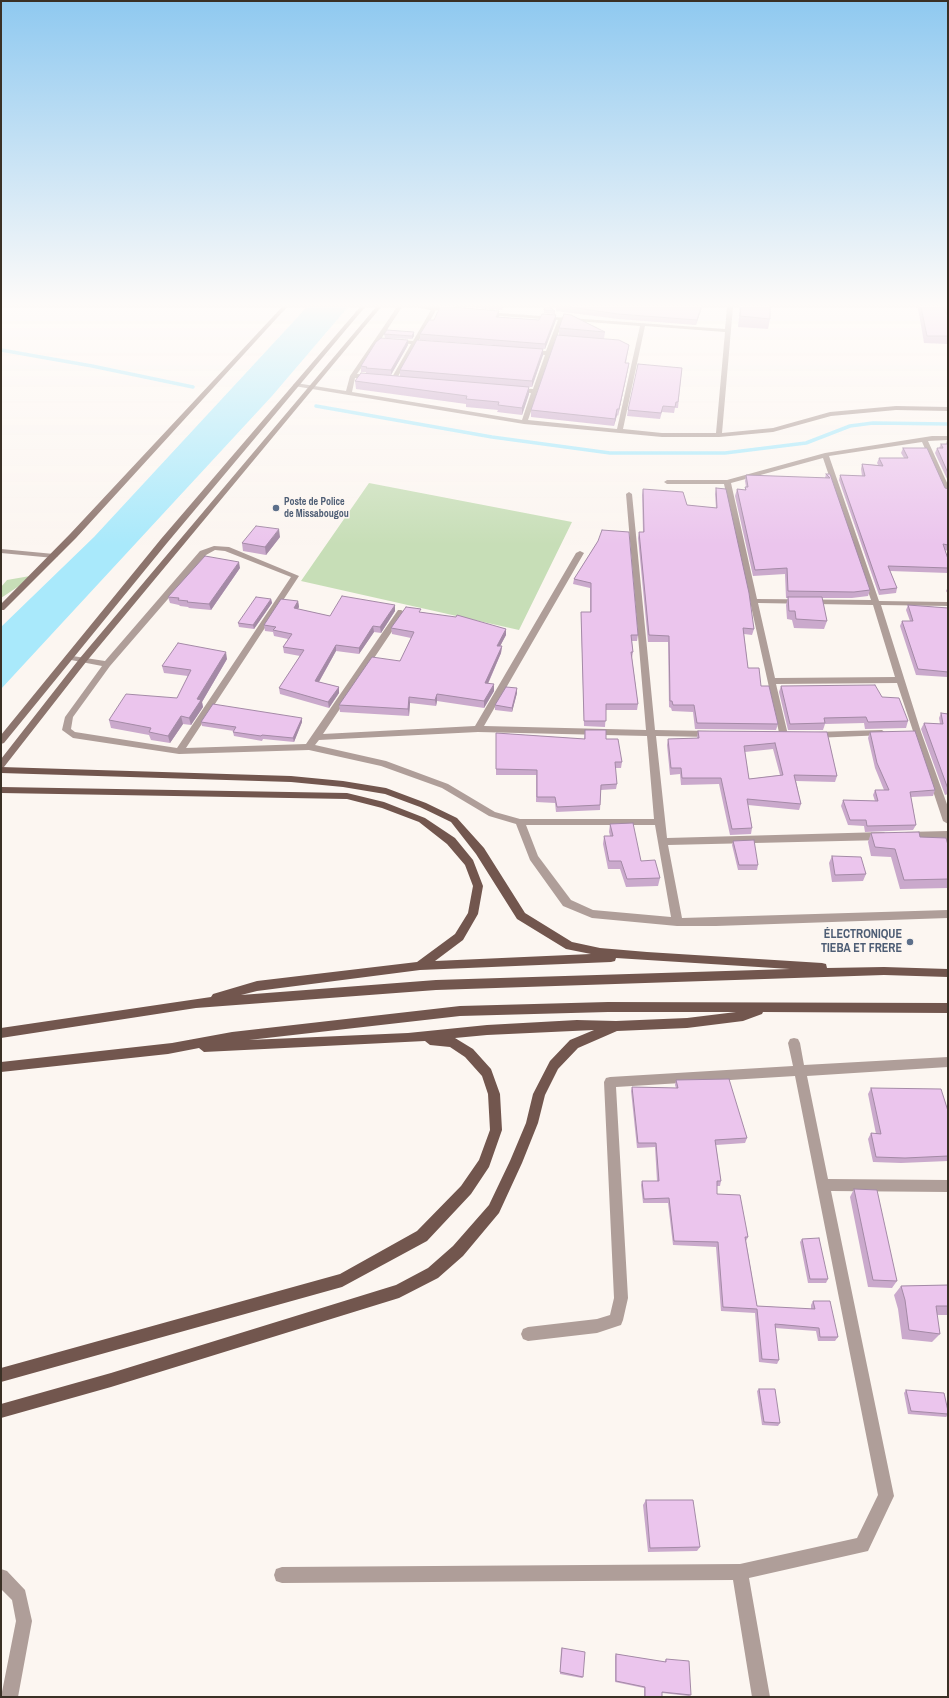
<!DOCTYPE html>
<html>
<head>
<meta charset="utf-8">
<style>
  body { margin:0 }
  #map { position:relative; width:949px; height:1698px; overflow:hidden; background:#fcf6f1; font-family:"Archivo Narrow",sans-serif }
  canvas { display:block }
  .frame { position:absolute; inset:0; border:2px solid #3a3025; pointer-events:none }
</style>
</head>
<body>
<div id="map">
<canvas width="949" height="1698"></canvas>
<div class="frame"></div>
</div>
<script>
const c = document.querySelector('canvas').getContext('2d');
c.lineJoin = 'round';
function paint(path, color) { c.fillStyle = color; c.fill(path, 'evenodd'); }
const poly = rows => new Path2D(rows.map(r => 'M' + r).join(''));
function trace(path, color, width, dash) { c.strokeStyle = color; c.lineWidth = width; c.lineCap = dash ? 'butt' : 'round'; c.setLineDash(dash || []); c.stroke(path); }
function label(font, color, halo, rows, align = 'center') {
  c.font = font + ' "Archivo Narrow",sans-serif'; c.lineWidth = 3; c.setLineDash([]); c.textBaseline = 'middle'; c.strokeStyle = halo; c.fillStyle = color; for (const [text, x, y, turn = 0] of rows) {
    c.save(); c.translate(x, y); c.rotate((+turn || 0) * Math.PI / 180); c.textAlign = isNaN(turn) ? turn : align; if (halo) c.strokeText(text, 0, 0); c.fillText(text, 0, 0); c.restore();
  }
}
const green = poly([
  [369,483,572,522,519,630,301,581],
  [30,576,19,586,1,598,1,587,7,580]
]);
const water = poly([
  [307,307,348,307,272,396,1,689,1,627,94,537]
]);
const stream = poly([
  [1,350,92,366,193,387],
  [316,406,492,437,610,453,725,453,806,443,850,426,873,423,948,424]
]);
const street = poly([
  [397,307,402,307,381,339,413,341,431,310,416,307,440,307,456,310,453,312,436,310,418,342,431,344,428,346,416,345,396,380,391,379,411,344,379,342,357,374,372,375,375,377,372,379,355,378,352,392,522,420,531,393,516,392,513,390,516,388,533,389,545,355,529,354,526,352,529,350,546,351,558,320,487,315,484,313,485,312,725,329,727,307,733,307,722,433,773,428,830,412,896,406,948,407,948,411,896,410,831,416,773,432,719,437,662,437,524,424,294,386,293,385,296,383,346,391,350,376,397,307],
  [563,320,640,326,617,429,528,420,563,320],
  [645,326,725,332,716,433,662,433,623,429,645,326],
  [932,436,948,436,948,440,928,441,948,485,948,494,945,492,922,442,829,456,879,601,948,602,948,606,881,605,921,732,948,807,948,824,943,821,897,683,776,684,788,735,783,738,780,737,724,484,667,484,664,482,667,480,727,480,825,453,932,436],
  [823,458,871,600,757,599,731,483,823,458],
  [758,603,873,605,895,677,775,678,758,603],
  [629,492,632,494,655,730,710,731,714,734,710,737,656,736,667,838,884,832,889,836,884,840,668,845,682,918,948,910,948,918,716,926,677,926,592,918,563,906,530,860,516,824,489,816,442,788,381,766,309,750,179,754,73,738,62,730,65,717,102,666,66,659,66,655,105,661,200,551,214,546,229,547,299,576,186,748,306,744,398,610,401,610,405,612,323,734,475,726,576,553,580,551,584,553,484,726,646,730,626,494,629,492],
  [215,550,225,551,291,577,177,748,75,732,71,729,73,717,110,666,206,555,215,550],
  [478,732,647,736,654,819,520,819,495,812,448,784,386,761,315,745,319,740,478,732],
  [526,825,655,825,671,917,593,910,571,900,538,856,526,825],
  [1,549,54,554,58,556,54,558,1,553,1,549],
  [882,730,886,733,885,735,814,738,809,735,814,732,882,730],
  [948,831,948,839,906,840,901,836,906,832,948,831],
  [794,1038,798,1039,800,1043,804,1065,948,1057,948,1067,807,1076,828,1179,948,1180,948,1192,831,1191,894,1496,868,1551,749,1578,770,1697,752,1697,733,1580,282,1583,276,1581,274,1575,276,1569,282,1567,740,1564,857,1538,878,1495,795,1076,616,1087,628,1298,623,1320,621,1325,597,1333,528,1341,523,1339,521,1334,523,1329,528,1327,597,1319,610,1315,614,1298,604,1082,606,1078,610,1077,793,1066,788,1043,790,1039,794,1038],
  [1,1569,7,1571,25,1590,32,1621,18,1697,1,1697,16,1621,12,1600,1,1589,1,1569]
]);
const secondary = poly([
  [282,307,287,307,76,538,4,610,1,610,1,604,70,534,282,307],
  [360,307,365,307,167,543,4,743,1,744,1,735,161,539,360,307],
  [376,307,381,307,86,662,4,767,1,768,1,759,80,658,376,307]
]);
const primary = poly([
  [1,767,291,776,343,781,386,788,426,803,457,818,484,848,525,913,572,942,600,948,647,952,822,963,826,964,827,968,884,967,948,969,948,977,884,975,436,990,196,1008,1,1038,1,1028,211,997,213,994,257,981,417,962,455,934,468,913,473,886,465,865,447,844,419,822,382,808,347,799,1,793,1,787,347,793,384,802,425,818,455,838,473,860,483,886,478,914,463,940,435,961,591,954,566,949,517,919,476,854,451,822,420,807,385,794,343,787,291,782,1,773,1,767],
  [616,958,790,969,436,980,241,995,257,991,420,970,611,962,615,961,616,958],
  [608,1002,948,1003,948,1013,763,1012,762,1014,743,1021,687,1028,617,1031,578,1048,558,1069,545,1095,538,1123,522,1163,499,1213,463,1256,438,1278,399,1298,111,1387,1,1418,1,1404,111,1373,396,1285,428,1268,453,1246,489,1205,510,1161,526,1123,533,1094,550,1061,570,1040,594,1030,487,1035,455,1038,473,1049,491,1069,500,1094,502,1130,489,1167,471,1194,427,1241,342,1287,1,1382,1,1368,340,1274,417,1231,461,1186,479,1160,490,1130,488,1094,482,1076,465,1057,450,1047,430,1045,425,1041,204,1052,199,1048,168,1054,1,1072,1,1062,172,1043,232,1032,460,1006,608,1002],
  [608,1012,736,1012,687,1018,616,1021,577,1020,487,1025,408,1033,249,1040,460,1016,608,1012]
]);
const wall = poly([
  [467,307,503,307,502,310],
  [556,307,702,307,696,325,618,319,556,311],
  [740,307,770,307,770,319,768,329,738,327],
  [907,307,948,307,948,315,947,315,948,316,948,344,924,343,918,308],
  [544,310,555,311,555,314,544,313],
  [499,316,498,317,539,320,556,320,545,349,543,349,543,355,532,387,529,387,529,394,522,415,497,412,498,410,466,407,466,404,356,389,355,381,366,373,366,372,361,372,361,366,408,345,391,375,400,376,400,370,494,345,420,340,420,334,434,320],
  [559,328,605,332,604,339,629,345,626,363,629,363,628,369,618,416,617,415,614,426,531,417,531,410,559,336],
  [384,334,414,336,412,339,385,338],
  [682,368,678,408,675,408,674,413,662,412,660,419,627,416,628,410],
  [947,440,948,440,948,481,935,453,937,448,939,448,941,444,946,444],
  [903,448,945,488,948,489,948,551,945,550,948,559,948,573,890,571,897,588,896,593,879,595,839,480,840,475,862,476,861,469,862,464,878,465,877,463,879,458,904,458,901,453],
  [826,474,830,474,870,590,868,596,852,598,822,598,827,621,824,629,794,628,792,620,787,619,786,605,788,598,786,598,785,574,753,576,735,496,737,489,745,490,746,487,745,481,746,475,825,478],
  [716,488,754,629,752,635,744,634,748,668,761,686,778,724,776,730,695,729,693,712,672,711,671,708,669,707,668,642,648,642,638,538,639,532,643,532,642,495,643,489,687,505,716,508,715,494],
  [280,537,266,555,243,551,242,543],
  [598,541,638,635,637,641,632,641,633,652,632,658,638,704,637,710,606,710,605,727,584,726,581,617,581,612,590,612,590,588,573,584,574,579],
  [240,568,211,610,189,608,188,607,180,606,179,605,170,603,168,597],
  [948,587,948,594,946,591],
  [271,599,272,603,254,629,239,627,238,623],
  [298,601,299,607,298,609,330,616,395,611,381,633,374,632,359,654,336,651,319,682,339,687,339,693,329,708,280,694,279,688,300,656,284,653,283,647,288,639,274,636,273,632,265,631,264,625],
  [908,605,948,608,948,680,947,677,916,675,900,626,902,621,910,621,906,610],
  [421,612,506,629,506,635,500,646,502,646,501,653,488,684,494,691,484,708,437,701,436,706,410,703,409,716,340,712,339,705,400,661,411,638,392,634,391,628],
  [227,659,202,702,203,707,191,725,183,724,170,743,151,740,149,735,111,728,109,720,177,698,188,676,164,673,162,666],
  [781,686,882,697,908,721,906,728,865,729,864,723,825,724,823,730,788,730,779,692],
  [517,688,517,693,512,712,495,710,495,705],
  [941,713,948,714,948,794,945,795,921,729,924,723,940,724,939,718],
  [302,718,302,722,294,742,263,739,262,741,234,736,233,732,234,731,202,726,201,722],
  [585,730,606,739,622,762,621,768,615,768,617,784,616,789,601,790,600,810,556,812,555,803,536,802,536,775,496,775,496,733,584,739],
  [698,731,827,732,837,776,835,782,796,781,801,804,799,810,748,805,752,828,751,834,730,835,719,784,681,785,680,774,670,775,667,745,668,739,697,738],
  [773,749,780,775,749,779,745,752],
  [870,732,935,790,933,796,911,797,916,825,913,830,865,832,864,826,848,825,841,806,843,800,875,801,873,795,875,790,884,790,875,768,868,738],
  [610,824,641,861,660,878,658,886,626,887,620,869,608,869,603,844,604,836,610,836,609,832],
  [871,833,920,837,948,845,948,888,900,889,891,857,871,856,868,842],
  [733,841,758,865,757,870,738,870,732,845],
  [832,856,866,874,863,881,832,882,829,863],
  [676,1080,747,1138,745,1143,716,1145,721,1181,720,1186,717,1186,717,1194,748,1237,746,1241,757,1306,811,1309,811,1305,813,1301,838,1337,835,1341,818,1341,816,1331,775,1328,779,1360,777,1364,759,1362,755,1313,721,1311,716,1247,673,1245,668,1203,643,1203,641,1185,642,1181,657,1181,655,1147,637,1148,631,1091,632,1087,676,1088,675,1085],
  [871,1088,948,1111,948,1161,901,1163,873,1162,868,1139,871,1133,876,1134,868,1094],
  [854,1189,897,1281,892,1288,868,1287,850,1197],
  [802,1239,828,1279,826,1283,808,1283,800,1242],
  [948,1285,948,1315,937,1315,940,1334,932,1342,902,1339,898,1309,894,1295,901,1286],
  [759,1389,780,1423,778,1426,762,1425,757,1391],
  [906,1390,948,1411,948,1415,946,1417,908,1414,904,1393],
  [646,1500,700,1547,697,1551,648,1552,643,1505],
  [562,1648,583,1677,582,1678,560,1674,561,1649],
  [616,1654,665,1662,665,1661,666,1659,691,1695,689,1696,662,1693,662,1697,644,1697,644,1688,615,1682,615,1656]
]);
const shadedWall = poly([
  [701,307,702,307,696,325,697,320],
  [499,311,499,316,496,322,496,317],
  [556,315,556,320,545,349,545,344],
  [414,332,414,336,412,339,412,336],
  [408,340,408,345,391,375,391,370],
  [543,349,543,355,532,387,532,381],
  [629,363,628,369,618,416,619,409],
  [529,387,529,394,522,415,522,408],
  [617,409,617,415,614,426,615,419],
  [279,529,280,537,266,555,265,547],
  [239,562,240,568,211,610,209,604],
  [271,599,272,603,254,629,253,625],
  [298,601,299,607,295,614,294,608],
  [395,605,395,611,381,633,380,627],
  [373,626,374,632,359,654,359,648],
  [506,629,506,635,497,652,497,646],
  [336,645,336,651,316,687,315,681],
  [502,646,501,653,485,690,485,683],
  [226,652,227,659,202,702,203,707,191,725,189,718,197,699],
  [494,684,494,691,484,708,484,701],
  [339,687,339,693,329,708,328,702],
  [517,688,517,693,512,712,512,708],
  [437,694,437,701,436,706,435,700],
  [409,697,410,703,409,716,408,709],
  [181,716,183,724,170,743,168,736],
  [302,718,302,722,294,742,293,738]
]);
const building = poly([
  [440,307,453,307,499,311,496,317,539,320,542,314,556,315,545,344,420,334,429,320,434,320,440,307],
  [545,307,549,307,555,311,544,310,545,307],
  [570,307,701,307,697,320,618,314,570,307],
  [741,307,770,307,770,319,740,316,741,307],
  [921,307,942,307,948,316,948,336,927,336,921,307],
  [564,314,571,315,605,332,559,328,564,314],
  [387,330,414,332,412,336,384,334,387,330],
  [557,335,619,340,629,345,625,363,629,363,619,409,617,409,615,419,531,410,557,335],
  [381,338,408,340,391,370,366,368,367,367,361,366,376,342,381,338],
  [417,340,543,349,532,381,400,370,417,340],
  [638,364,682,368,678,402,676,402,675,407,663,406,661,413,628,410,638,364],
  [361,373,529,387,522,408,498,405,499,402,466,399,467,396,355,381,361,373],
  [941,444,948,444,948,473,937,448,943,448,941,444],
  [903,448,927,448,945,488,948,489,948,545,943,544,948,559,948,568,888,566,897,588,880,590,840,475,865,476,862,464,883,466,879,458,908,458,903,448],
  [826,474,830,474,870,590,854,592,788,591,787,568,755,570,737,489,746,490,745,487,748,487,746,475,830,478,826,474],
  [716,488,726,489,749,593,754,629,743,628,748,668,759,668,761,686,769,686,778,724,697,723,694,705,673,705,672,701,670,701,669,636,649,635,639,532,644,532,643,489,683,492,687,505,717,508,716,488],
  [256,526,279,529,265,547,242,543,256,526],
  [602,530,629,532,638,635,631,635,633,652,631,652,638,704,606,704,606,721,584,721,581,612,591,612,591,583,574,579,598,541,602,530],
  [205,556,239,562,209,604,187,602,188,601,178,600,179,598,168,597,205,556],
  [342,596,395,605,380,627,373,626,359,648,336,645,315,681,339,687,328,702,279,688,304,650,283,647,292,634,273,630,276,627,264,625,281,599,298,601,294,608,330,616,342,596],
  [256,597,271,599,253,625,238,623,256,597],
  [788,597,822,597,827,621,796,619,795,611,789,611,788,597],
  [908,605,948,608,948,672,918,669,902,621,913,621,908,605],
  [406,607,421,609,419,612,456,617,457,615,506,629,497,646,502,646,485,683,494,684,484,701,437,694,435,700,409,697,408,709,339,705,372,657,400,661,414,632,391,628,406,607],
  [178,643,226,652,197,699,201,700,189,718,181,716,168,736,149,732,151,728,109,720,126,694,177,698,191,670,162,666,178,643],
  [875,685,882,697,899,698,908,721,868,722,866,717,824,718,825,723,790,724,781,686,875,685],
  [506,687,517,688,512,708,495,705,506,687],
  [213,704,302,718,293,738,262,735,261,736,233,732,236,727,201,722,213,704],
  [941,713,948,714,948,789,924,723,943,724,941,713],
  [585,730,606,730,606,739,618,739,622,762,615,762,617,784,601,785,600,805,557,807,555,797,537,797,537,770,496,769,496,733,585,739,585,730],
  [698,731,827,732,837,776,794,775,801,804,747,799,752,828,732,829,721,778,682,778,681,768,671,768,668,739,699,738,698,731],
  [775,743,783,775,749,779,744,746,775,743],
  [915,731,935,790,910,792,916,825,867,826,866,820,850,820,843,800,878,801,875,790,889,790,877,763,870,732,915,731],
  [633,823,641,861,655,860,660,878,627,879,621,861,609,861,604,836,613,836,610,824,633,823],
  [919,832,920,837,946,838,948,845,948,879,904,880,895,849,875,847,871,833,919,832],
  [754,840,758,865,739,865,733,841,754,840],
  [832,856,861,857,866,874,835,875,832,856],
  [729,1079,747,1138,715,1140,721,1181,717,1181,717,1194,740,1195,748,1237,745,1237,757,1306,815,1309,813,1301,830,1301,838,1337,820,1337,819,1328,775,1324,779,1360,762,1359,757,1309,723,1307,718,1242,674,1241,669,1198,644,1199,642,1181,659,1181,656,1143,638,1143,632,1087,678,1088,676,1080,729,1079],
  [871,1088,941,1089,948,1111,948,1156,905,1158,876,1157,871,1133,881,1134,871,1088],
  [854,1189,877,1190,897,1281,873,1280,854,1189],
  [819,1238,828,1279,810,1279,802,1239,819,1238],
  [948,1285,948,1306,936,1306,940,1334,909,1330,905,1300,901,1286,948,1285],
  [759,1389,775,1389,780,1423,764,1422,759,1389],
  [906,1390,944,1393,948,1411,948,1414,911,1411,906,1390],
  [646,1500,693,1500,700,1547,650,1548,646,1500],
  [562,1648,585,1652,583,1677,560,1672,562,1648],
  [616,1654,666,1662,666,1659,689,1661,691,1695,662,1692,662,1697,645,1697,645,1687,616,1681,616,1654]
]);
const markers = [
  [276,508,4,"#5c6f8a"],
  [910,942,4,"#5c6f8a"]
];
const farServicenames = [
  ["Poste de Police",284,502],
  ["de Missabougou",284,514]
];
const serviceNames = [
  ["ÉLECTRONIQUE",902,935],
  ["TIEBA ET FRERE",902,949]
];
paint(green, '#c7deb7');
paint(water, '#a9e9fb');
trace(stream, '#a9e9fb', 3.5);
paint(street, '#af9e99');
paint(secondary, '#8c746d');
paint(primary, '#72564e');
paint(wall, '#caa9cc');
paint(shadedWall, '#a48aa6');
paint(building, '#ebc5ed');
trace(building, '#a48aa6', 1);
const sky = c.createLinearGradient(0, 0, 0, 545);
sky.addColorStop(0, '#8fc9f0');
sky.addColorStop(0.56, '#fefbf9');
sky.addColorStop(1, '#fefbf900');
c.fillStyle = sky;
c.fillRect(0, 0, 949, 545);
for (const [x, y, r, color] of markers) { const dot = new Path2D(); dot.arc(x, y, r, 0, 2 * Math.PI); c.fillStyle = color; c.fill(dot); trace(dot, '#fcf6f1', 1.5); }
label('bold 10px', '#4e5e75', '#fcf6f1', farServicenames, 'left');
label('bold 12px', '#4e5e75', '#fcf6f1', serviceNames, 'right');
</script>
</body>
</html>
